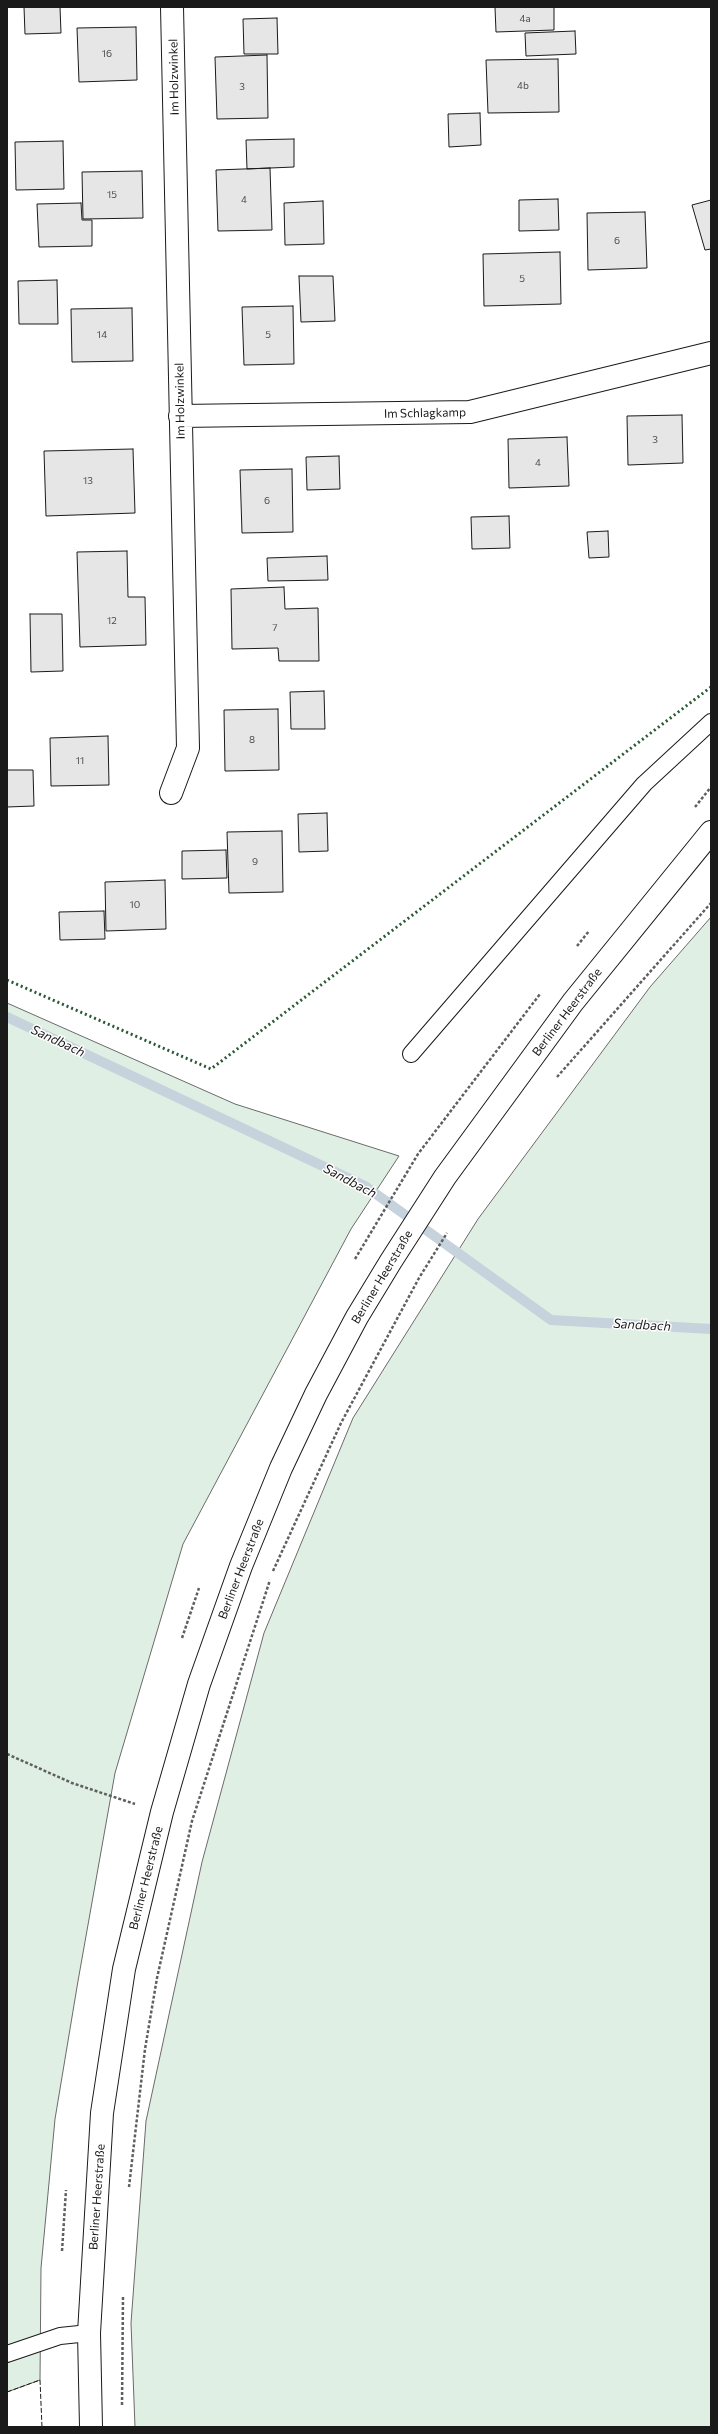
<!DOCTYPE html>
<html>
<head>
<meta charset="utf-8">
<style>
  body { margin:0 }
  #map { position:relative; width:718px; height:2434px; overflow:hidden; background:#fff; font-family:Commissioner,sans-serif }
  canvas { display:block }
  .frame { position:absolute; inset:0; border:8px solid #1a1a1a; pointer-events:none }
</style>
</head>
<body>
<div id="map">
<canvas width="718" height="2434"></canvas>
<div class="frame"></div>
</div>
<script>
const c = document.querySelector('canvas').getContext('2d');
c.lineJoin = 'round';
function paint(path, color) { c.fillStyle = color; c.fill(path, 'evenodd'); }
const poly = rows => new Path2D(rows.map(r => 'M' + r).join(''));
function trace(path, color, width, dash) { c.strokeStyle = color; c.lineWidth = width; c.lineCap = dash ? 'butt' : 'round'; c.setLineDash(dash || []); c.stroke(path); }
function label(font, color, halo, rows, align = 'center') {
  c.font = font + ' Commissioner,sans-serif'; c.lineWidth = 3; c.setLineDash([]); c.textBaseline = 'middle'; c.strokeStyle = halo; c.fillStyle = color; for (const [text, x, y, turn = 0] of rows) {
    c.save(); c.translate(x, y); c.rotate((+turn || 0) * Math.PI / 180); c.textAlign = isNaN(turn) ? turn : align; if (halo) c.strokeText(text, 0, 0); c.fillText(text, 0, 0); c.restore();
  }
}
const green = poly([
  [711,917,711,2427,135,2427,131,2323,146,2121,202,1862,264,1633,353,1418,478,1219,650,987,711,917],
  [7,1003,235,1104,399,1156,351,1229,183,1544,115,1773,78,1981,55,2119,41,2268,40,2380,7,2392,7,1003]
]);
const stream = poly([
  [7,1017,365,1186,551,1320,711,1329]
]);
const building = poly([
  [24,7,60,7,61,33,25,34,24,7],
  [495,7,554,7,554,30,496,32,495,7],
  [277,18,278,54,244,54,243,19,277,18],
  [136,27,137,80,79,82,77,28,136,27],
  [575,31,576,54,526,56,525,33,575,31],
  [267,55,268,118,217,119,215,57,267,55],
  [558,59,559,112,488,113,486,60,558,59],
  [480,113,481,145,449,147,448,114,480,113],
  [294,139,294,167,247,169,246,140,294,139],
  [63,141,64,189,16,190,15,142,63,141],
  [270,168,272,230,218,231,216,170,270,168],
  [142,171,143,218,83,219,82,172,142,171],
  [558,199,559,230,519,231,519,200,558,199],
  [711,200,711,249,705,250,692,205,711,200],
  [323,201,324,244,285,245,284,203,323,201],
  [81,203,82,220,92,220,92,246,39,247,37,204,81,203],
  [645,212,647,268,588,270,587,213,645,212],
  [560,252,561,304,484,306,483,254,560,252],
  [299,276,333,276,335,321,301,322,299,276],
  [57,280,58,324,19,324,18,281,57,280],
  [293,306,294,364,244,365,242,307,293,306],
  [132,308,133,361,72,362,71,309,132,308],
  [682,415,683,463,628,465,627,416,682,415],
  [567,437,569,486,509,488,508,439,567,437],
  [133,449,135,513,46,516,44,451,133,449],
  [339,456,340,489,307,490,306,457,339,456],
  [292,469,293,532,242,533,240,470,292,469],
  [509,516,510,548,472,549,471,517,509,516],
  [608,531,609,557,589,558,587,532,608,531],
  [127,551,128,597,145,597,146,645,80,647,77,552,127,551],
  [327,556,328,580,268,581,267,558,327,556],
  [284,587,285,609,318,608,319,661,279,661,278,648,232,649,231,589,284,587],
  [30,614,62,614,63,671,31,672,30,614],
  [324,691,325,729,291,729,290,692,324,691],
  [278,709,279,770,225,771,224,710,278,709],
  [108,736,109,785,51,786,50,738,108,736],
  [7,770,33,770,34,806,7,807,7,770],
  [327,813,328,851,299,852,298,814,327,813],
  [282,831,283,892,229,893,227,832,282,831],
  [226,850,227,878,182,879,182,851,226,850],
  [165,880,166,929,106,931,105,882,165,880],
  [104,911,105,939,60,940,59,912,104,911]
]);
const path = poly([
  [695,807,711,787],
  [577,946,589,931],
  [557,1077,711,903],
  [355,1259,418,1154,540,994],
  [273,1571,341,1423,419,1278,447,1233],
  [182,1638,199,1588],
  [7,1754,72,1783,135,1804],
  [129,2187,145,2049,157,1978,192,1821,270,1580],
  [62,2251,66,2190],
  [122,2405,123,2296]
]);
const service = poly([
  [411,1054,644,784,711,722],
  [7,2354,60,2336,89,2333]
]);
const minor = poly([
  [180,416,470,412,711,353],
  [171,793,188,748,172,7]
]);
const primary = poly([
  [91,2427,89,2333,102,2113,124,1969,162,1812,199,1684,241,1566,281,1468,316,1394,357,1317,391,1261,445,1177,573,1002,711,832]
]);
const hedge = poly([
  [7,980,211,1069,711,687]
]);
const fence = poly([
  [7,2392,40,2380,42,2427]
]);
const numberNames = [
  ["4a",525,19],
  ["16",107,54],
  ["4b",523,86],
  ["3",242,87],
  ["15",112,195],
  ["4",244,200],
  ["6",617,241],
  ["5",522,279],
  ["14",102,335],
  ["5",268,335],
  ["3",655,440],
  ["4",538,463],
  ["13",88,481],
  ["6",267,501],
  ["12",112,621],
  ["7",275,628],
  ["8",252,740],
  ["11",80,761],
  ["9",255,862],
  ["10",135,905]
];
const streetNames = [
  ["Im Holzwinkel",174,77,-91],
  ["Im Holzwinkel",180,401,-91],
  ["Im Schlagkamp",425,413,-1],
  ["Berliner Heerstraße",567,1012,-53],
  ["Berliner Heerstraße",382,1277,-59],
  ["Berliner Heerstraße",241,1569,-69],
  ["Berliner Heerstraße",146,1878,-76],
  ["Berliner Heerstraße",97,2197,-86]
];
const waterNames = [
  ["Sandbach",58,1041,25],
  ["Sandbach",350,1181,28],
  ["Sandbach",642,1325,3]
];
paint(green, '#e0efe3');
trace(green, '#6a6a6a', 1);
trace(stream, '#c6d2dc', 10);
paint(building, '#e6e6e6');
trace(building, '#1a1a1a', 1);
trace(service, '#1a1a1a', 18);
trace(minor, '#1a1a1a', 24);
trace(primary, '#1a1a1a', 24);
trace(path, '#5f5f5f', 2.5, [3, 2]);
trace(service, '#fff', 16);
trace(minor, '#fff', 22);
trace(primary, '#fff', 22);
trace(hedge, '#2b5a34', 3, [2, 3]);
trace(fence, '#1a1a1a', 1, [5, 2]);
label('10px', '#4d4d4d', null, numberNames);
label('12px', '#1a1a1a', '#fff', streetNames);
label('italic 13px', '#1a1a1a', '#fff', waterNames);
</script>
</body>
</html>
